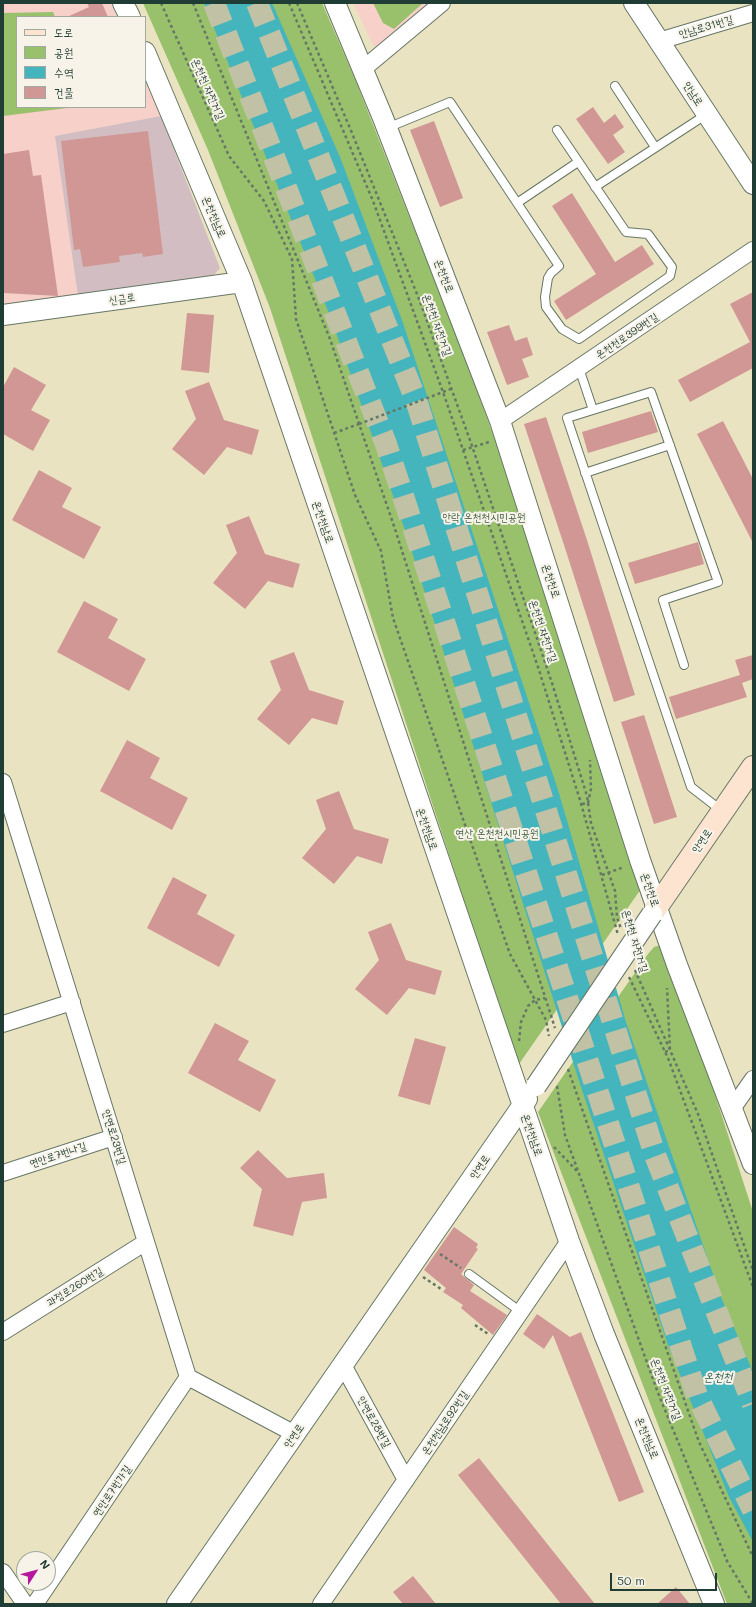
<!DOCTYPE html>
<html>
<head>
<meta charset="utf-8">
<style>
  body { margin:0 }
  #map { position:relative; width:756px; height:1607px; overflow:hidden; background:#eae3c1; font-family:Mali,"Poor Story",sans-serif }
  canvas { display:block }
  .frame { position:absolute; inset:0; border:4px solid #1f3d34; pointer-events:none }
  .legend { position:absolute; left:16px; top:16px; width:130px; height:92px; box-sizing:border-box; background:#f7f3e8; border:1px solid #a1aaa0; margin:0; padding:5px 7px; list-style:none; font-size:12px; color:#1f3d34 }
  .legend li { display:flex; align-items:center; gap:8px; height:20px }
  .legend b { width:20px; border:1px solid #a1aaa0 }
  .north { position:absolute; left:16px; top:1551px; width:40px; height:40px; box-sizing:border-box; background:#f7f3e8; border:1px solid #a1aaa0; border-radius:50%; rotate:54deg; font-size:11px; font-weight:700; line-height:16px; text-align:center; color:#1f3d34 }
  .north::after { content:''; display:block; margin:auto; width:14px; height:18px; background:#b5179e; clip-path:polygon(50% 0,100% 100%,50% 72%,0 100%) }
  .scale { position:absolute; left:610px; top:1573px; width:107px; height:18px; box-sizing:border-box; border:2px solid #1f3d34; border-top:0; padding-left:5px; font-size:12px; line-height:14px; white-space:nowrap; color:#1f3d34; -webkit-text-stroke:3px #f7f3e8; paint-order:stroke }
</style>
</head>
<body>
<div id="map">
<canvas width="756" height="1607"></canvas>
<div class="frame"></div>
<ul class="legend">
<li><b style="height:5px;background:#fde4d1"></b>도로</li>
<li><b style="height:11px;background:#99c16c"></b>공원</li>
<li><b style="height:11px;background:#45b5bd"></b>수역</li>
<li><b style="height:11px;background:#d19795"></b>건물</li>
</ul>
<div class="north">N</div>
<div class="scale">50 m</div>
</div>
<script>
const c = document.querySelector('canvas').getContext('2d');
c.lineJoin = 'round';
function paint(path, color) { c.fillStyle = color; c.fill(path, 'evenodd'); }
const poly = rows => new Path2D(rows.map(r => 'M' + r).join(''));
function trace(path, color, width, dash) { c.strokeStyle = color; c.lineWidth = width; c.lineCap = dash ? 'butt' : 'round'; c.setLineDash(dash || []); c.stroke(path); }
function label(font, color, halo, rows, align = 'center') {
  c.font = font + ' Mali,"Poor Story",sans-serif'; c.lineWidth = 4; c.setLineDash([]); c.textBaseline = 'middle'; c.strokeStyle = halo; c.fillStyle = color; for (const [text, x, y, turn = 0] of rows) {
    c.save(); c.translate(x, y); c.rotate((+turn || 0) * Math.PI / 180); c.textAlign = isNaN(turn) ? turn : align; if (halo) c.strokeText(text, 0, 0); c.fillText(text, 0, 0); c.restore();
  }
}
const built = poly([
  [3,3,111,3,117,17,17,17,17,107,145,107,145,80,161,116,56,136,78,296,3,306],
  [353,3,432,3,376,51]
]);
const industrial = poly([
  [161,116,220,268,214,275,78,296,55,136]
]);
const green = poly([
  [143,3,322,3,355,79,465,358,518,503,643,886,519,1064,511,1044,270,308,208,150],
  [373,3,423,3,394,29,383,23],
  [53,12,55,17,17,17,17,107,75,107,3,116,3,13],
  [660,945,683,996,753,1212,753,1604,727,1604,538,1112,648,954,654,947]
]);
const water = poly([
  [204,3,272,3,340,157,402,320,558,790,626,1022,721,1297,753,1372,753,1542,729,1497,668,1345,579,1081,407,536,332,321]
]);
const building = poly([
  [87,3,102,3,108,17,67,17,89,7],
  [593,107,604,123,615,114,624,127,613,135,625,152,608,164,576,119],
  [434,121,463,198,440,207,410,130],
  [148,131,163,254,143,257,142,253,119,256,120,262,83,267,80,249,74,250,61,141],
  [29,150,33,176,41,175,58,296,3,293,3,154],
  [572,193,615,262,642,245,654,264,566,320,554,301,596,274,552,206],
  [753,292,753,368,690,402,678,380,750,342,730,304],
  [187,313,214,315,209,373,181,370],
  [509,325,515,341,527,337,533,355,522,359,529,377,507,385,487,332],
  [14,367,46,385,31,410,50,420,33,451,3,434,3,387],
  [209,382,224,420,259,430,252,455,227,447,204,475,172,449,196,419,185,391],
  [651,411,658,432,588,453,582,432],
  [546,417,587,540,635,695,614,702,565,548,524,424],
  [723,421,753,479,753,543,697,434],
  [39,470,72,488,62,507,101,527,84,559,12,520],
  [249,516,265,554,300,564,293,588,268,581,245,609,213,583,237,553,226,525],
  [698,542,704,564,635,584,628,563],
  [84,601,118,619,108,638,146,659,129,691,57,652],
  [294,652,309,690,344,701,337,725,312,718,289,745,257,719,281,690,270,661],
  [753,655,753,679,742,683,747,697,676,719,669,697,740,675,735,660],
  [644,715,677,817,654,824,621,722],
  [127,740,160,758,150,778,188,798,172,830,100,791],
  [339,791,354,829,389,839,382,864,357,856,334,884,302,858,326,829,316,800],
  [173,877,207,895,197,914,235,935,219,967,147,928],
  [391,923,406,960,442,971,435,995,409,988,387,1015,355,989,379,960,368,932],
  [215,1023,249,1041,238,1060,276,1080,260,1112,188,1073],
  [415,1038,446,1047,430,1105,398,1096],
  [258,1150,287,1178,324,1173,327,1198,302,1202,293,1236,253,1226,262,1189,240,1168],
  [454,1227,478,1244,476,1248,478,1249,461,1274,474,1285,470,1291,507,1315,493,1335,461,1308,463,1305,443,1292,446,1288,424,1270],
  [537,1314,570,1337,581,1332,644,1492,619,1502,553,1335,544,1349,523,1334],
  [479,1458,595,1604,561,1604,458,1475],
  [413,1576,436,1604,403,1604,393,1592],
  [676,1587,690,1604,657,1604]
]);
const trunkTunnel = poly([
  [214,3,386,444,697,1396,753,1510],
  [257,3,416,400,655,1155,753,1404]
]);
const path = poly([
  [161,3,229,156,264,201,292,259,296,319,355,495,381,551,393,618,510,954,546,1020,549,1036],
  [193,3,330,339,395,529,555,1028],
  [289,3,373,201,443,392,538,667,580,800,618,935],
  [297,3,352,133,419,299,471,443,552,683,587,796,591,823,615,891,617,917,621,929],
  [443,392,451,389],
  [334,433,359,424],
  [463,450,489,442],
  [582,804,588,803,591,789,590,760],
  [602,875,624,867],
  [635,970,698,1114,753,1271],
  [629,977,668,1058,753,1287],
  [519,1041,521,1022,528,1006,535,1000,545,998],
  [665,1052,670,1050,667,988],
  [568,1069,699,1442,753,1557],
  [557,1086,565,1135,658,1393,727,1561,753,1604],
  [554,1147,577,1171],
  [440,1254,461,1268],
  [423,1277,441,1289],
  [475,1325,488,1334]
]);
const service = poly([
  [615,86,655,147],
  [387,128,450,102,559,266,551,273,548,278,545,297,546,307,562,329,579,339,670,276,672,267,648,234,626,232,557,130],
  [595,187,707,114],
  [517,203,578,162],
  [579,368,593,410],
  [585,473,670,445],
  [684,665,663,600,718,582,651,392,567,418,691,787,722,811],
  [469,1274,521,1312]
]);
const minor = poly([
  [659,41,753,13],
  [363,69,442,3],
  [500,421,753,250],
  [3,782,188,1377,295,1434],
  [3,1024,72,1002],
  [732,1109,753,1079],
  [3,1173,114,1137],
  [3,1332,146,1242],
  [343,1365,406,1480],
  [3,1572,25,1604],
  [35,1604,188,1377],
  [321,1604,569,1241]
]);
const tertiary = poly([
  [123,3,130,17],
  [335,3,383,118,500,421,640,860,677,965,753,1164],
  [634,3,753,184],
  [145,52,242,282,569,1241,604,1334,714,1604],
  [3,315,242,282],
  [177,1604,527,1099]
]);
const secondary = poly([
  [656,908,753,767]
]);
const pathBridge = poly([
  [359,424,443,392]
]);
const tertiaryBridge = poly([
  [536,1086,652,914]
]);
const streetNames = [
  ["안남로31번길",706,27,-16],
  ["온천천 자전거길",208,89,66],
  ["안남로",693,94,57],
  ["온천천남로",214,217,67],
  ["온천천로",444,276,69],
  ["신금로",122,299,-8],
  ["온천천 자전거길",437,325,70],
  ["온천천로399번길",627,336,-34],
  ["온천천남로",323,522,71],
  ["온천천로",551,581,72],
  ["온천천 자전거길",543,631,71],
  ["온천천남로",427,829,71],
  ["안연로",702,841,-55],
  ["온천천로",650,890,71],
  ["온천천 자전거길",635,941,73],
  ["온천천남로",532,1135,71],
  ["안연로23번길",114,1137,73],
  ["연안로7번나길",58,1155,-18],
  ["안연로",480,1167,-55],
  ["과정로260번길",75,1287,-32],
  ["온천천 자전거길",666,1389,69],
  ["안연로28번길",374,1422,61],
  ["온천천남로92번길",445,1423,-56],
  ["안연로",294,1436,-55],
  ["온천천남로",647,1438,68],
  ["연안로7번가길",112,1491,-56]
];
const parkNames = [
  ["안락 온천천시민공원",484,518],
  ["연산 온천천시민공원",497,834]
];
const waterNames = [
  ["온천천",718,1377]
];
paint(built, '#f7d0ca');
paint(industrial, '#d2bec2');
paint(green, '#99c16c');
paint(water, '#45b5bd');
paint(building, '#d19795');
trace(trunkTunnel, '#c1c2a5', 22, [22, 11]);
trace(service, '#667765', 10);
trace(minor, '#667765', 18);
trace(tertiary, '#667765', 22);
trace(secondary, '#667765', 24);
trace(path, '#667765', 2.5, [3, 3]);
trace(service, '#fff', 8);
trace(minor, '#fff', 16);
trace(tertiary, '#fff', 20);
trace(secondary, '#fde4d1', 22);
trace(tertiaryBridge, '#667765', 22, []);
trace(pathBridge, '#667765', 2.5, [3, 3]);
trace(tertiaryBridge, '#fff', 20);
label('11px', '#1f3d34', '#f7f3e8', streetNames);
label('11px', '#3e5e42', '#f7f3e8', parkNames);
label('italic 12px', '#285b56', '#f7f3e8', waterNames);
</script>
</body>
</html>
